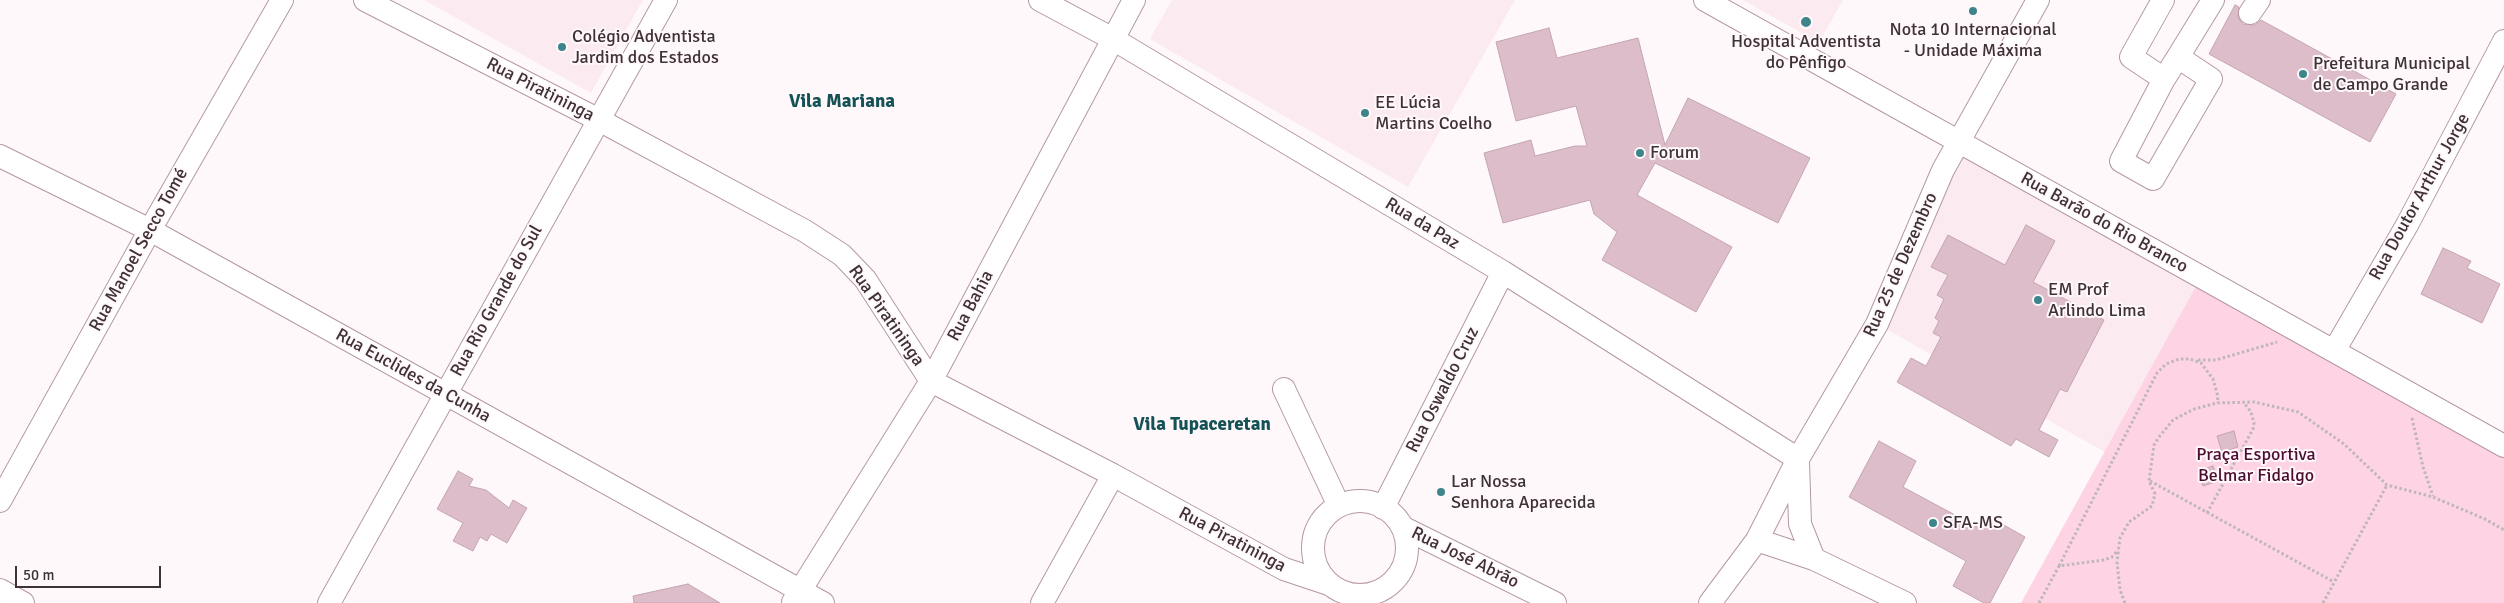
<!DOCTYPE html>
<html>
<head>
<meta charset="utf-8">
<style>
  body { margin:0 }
  #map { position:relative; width:2504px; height:603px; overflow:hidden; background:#fff8fb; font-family:Signika,sans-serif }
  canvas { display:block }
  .scale { position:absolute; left:15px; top:566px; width:146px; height:22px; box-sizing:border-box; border:2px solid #3f3237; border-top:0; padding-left:6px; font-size:15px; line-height:18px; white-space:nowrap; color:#3f3237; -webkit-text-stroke:4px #fff8fb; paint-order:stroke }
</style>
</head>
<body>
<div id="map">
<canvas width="2504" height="603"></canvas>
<div class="scale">50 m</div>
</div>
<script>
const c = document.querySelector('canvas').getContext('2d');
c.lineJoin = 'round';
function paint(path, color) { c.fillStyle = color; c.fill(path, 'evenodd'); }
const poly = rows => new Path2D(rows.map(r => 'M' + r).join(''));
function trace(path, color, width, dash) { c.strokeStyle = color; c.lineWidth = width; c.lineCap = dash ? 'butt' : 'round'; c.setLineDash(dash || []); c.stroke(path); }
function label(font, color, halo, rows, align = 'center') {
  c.font = font + ' Signika,sans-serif'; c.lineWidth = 4; c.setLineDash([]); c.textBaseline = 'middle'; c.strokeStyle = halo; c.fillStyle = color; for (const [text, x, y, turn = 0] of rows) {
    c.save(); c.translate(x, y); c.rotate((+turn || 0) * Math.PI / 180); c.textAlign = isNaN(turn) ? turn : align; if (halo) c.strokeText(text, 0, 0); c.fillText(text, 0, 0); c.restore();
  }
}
const built = poly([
  [424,0,643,0,591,93],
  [1172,0,1515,0,1408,187,1150,39],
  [1743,0,1843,0,1819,43],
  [1959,142,2201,277,2105,452,1877,324]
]);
const green = poly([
  [2201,277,2504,446,2504,603,2021,603]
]);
const building = poly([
  [2235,5,2239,7,2238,18,2243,24,2255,25,2261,20,2396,94,2370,142,2209,54,2235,5],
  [1549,28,1557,58,1638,38,1665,145,1688,98,1810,158,1778,223,1655,163,1637,195,1732,247,1696,312,1602,260,1617,232,1594,214,1590,200,1503,223,1484,153,1531,140,1535,156,1575,146,1587,146,1576,106,1516,121,1496,42,1549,28],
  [2026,225,2055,241,2033,282,2104,320,2067,392,2060,389,2039,430,2058,440,2049,457,2016,439,2011,446,1897,382,1911,358,1926,366,1941,337,1933,333,1939,321,1935,318,1944,299,1937,295,1948,275,1931,267,1948,235,2005,265,2026,225],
  [2443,248,2471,261,2467,268,2500,284,2482,323,2421,294,2443,248],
  [2234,431,2238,447,2222,452,2217,436,2234,431],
  [1879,441,1916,461,1903,487,1981,529,1988,516,2025,537,1990,603,1984,603,1953,586,1966,561,1849,497,1879,441],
  [2213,466,2218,481,2203,486,2198,471,2213,466],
  [458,471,473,479,469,486,486,490,509,508,513,500,527,508,507,543,491,534,487,541,480,537,473,551,453,541,463,523,437,509,458,471],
  [688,584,720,603,634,603,633,596,688,584]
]);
const path = poly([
  [2198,360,2216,360,2277,342],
  [2412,418,2423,467,2433,496],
  [2150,481,2334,582],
  [2207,513,2253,429,2254,423,2251,412,2244,403],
  [2059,566,2157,373,2166,364,2179,359,2190,359,2201,363,2213,379,2218,397,2217,403],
  [2039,603,2059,566,2104,560,2112,557,2118,550],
  [2125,603,2120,590,2117,562,2120,538,2129,522,2152,506,2155,494,2149,481,2154,445,2159,437,2173,420,2194,409,2217,403,2254,402,2298,412,2344,444,2387,485,2433,497,2485,519,2504,530],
  [2323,603,2387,485]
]);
const minor = poly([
  [365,0,599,120,805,231,842,255,865,279,931,381,1113,475,1284,569,1329,584],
  [1040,0,1113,39,1503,272,1798,459],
  [1705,0,2504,446],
  [2163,0,2131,57,2164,79],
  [2250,13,2259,0],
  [2178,57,2211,79,2153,179,2121,161,2164,79,2178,57,2213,0],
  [0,156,150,230,823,603],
  [2334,351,2407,225,2504,41],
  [1284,389,1339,506],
  [1798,462,1800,524,1814,559],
  [0,501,150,230,282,0],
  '1313 548a47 47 0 1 1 94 0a47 47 0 1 1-94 0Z',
  [1383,508,1503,272],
  [1402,527,1555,603],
  [1757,540,1814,559,1905,603],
  [0,590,23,603],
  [793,602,931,381,1134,0],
  [329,603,666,0],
  [1042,603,1113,475],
  [1710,603,1757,540,1798,459,1877,324,1943,170,2038,0]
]);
const markers = [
  [1973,11,5,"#3d858a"],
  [1806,22,6,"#3d858a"],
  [562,47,5,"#3d858a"],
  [2303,74,5,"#3d858a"],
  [1365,113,5,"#3d858a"],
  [1640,153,5,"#3d858a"],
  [2038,300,5,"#3d858a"],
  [1441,492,5,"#3d858a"],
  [1933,523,5,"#3d858a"]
];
const poiNames = [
  ["Nota 10 Internacional",1973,30,"center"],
  ["- Unidade Máxima",1973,51,"center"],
  ["Colégio Adventista",572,37],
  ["Jardim dos Estados",572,58],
  ["Hospital Adventista",1806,42,"center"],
  ["do Pênfigo",1806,63,"center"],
  ["Prefeitura Municipal",2313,64],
  ["de Campo Grande",2313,85],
  ["EE Lúcia",1375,103],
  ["Martins Coelho",1375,124],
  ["Forum",1650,153],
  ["EM Prof",2048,290],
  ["Arlindo Lima",2048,311],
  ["Lar Nossa",1451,482],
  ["Senhora Aparecida",1451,503],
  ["SFA-MS",1943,523]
];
const streetNames = [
  ["Rua Piratininga",540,90,27],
  ["Rua Doutor Arthur Jorge",2420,197,-61],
  ["Rua Barão do Rio Branco",2104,223,29],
  ["Rua da Paz",1422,224,31],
  ["Rua Manoel Secco Tomé",139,250,-61],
  ["Rua 25 de Dezembro",1901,265,-66],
  ["Rua Rio Grande do Sul",497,301,-61],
  ["Rua Bahia",971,306,-62],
  ["Rua Piratininga",886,316,55],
  ["Rua Euclides da Cunha",413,376,29],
  ["Rua Oswaldo Cruz",1443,390,-63],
  ["Rua Piratininga",1232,540,28],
  ["Rua José Abrão",1465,558,26]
];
const parkNames = [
  ["Praça Esportiva",2256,455],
  ["Belmar Fidalgo",2256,476]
];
const neighbourhoodNames = [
  ["Vila Mariana",842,102],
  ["Vila Tupaceretan",1202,425]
];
paint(built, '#fbebf1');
paint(green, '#fed4e5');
paint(building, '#ddbdca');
trace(building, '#c3a5b1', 1);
trace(minor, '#b598a4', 24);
trace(path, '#bfb6b9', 3, [2.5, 2.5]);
trace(minor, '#fff', 22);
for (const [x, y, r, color] of markers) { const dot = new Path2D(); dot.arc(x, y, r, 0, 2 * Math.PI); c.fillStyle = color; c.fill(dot); trace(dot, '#fff8fb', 2); }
label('18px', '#3f3237', '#fff8fb', poiNames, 'left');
label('18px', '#3f3237', '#fff8fb', streetNames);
label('18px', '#4c0c30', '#fff8fb', parkNames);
label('bold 19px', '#155256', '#fff8fb', neighbourhoodNames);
</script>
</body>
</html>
